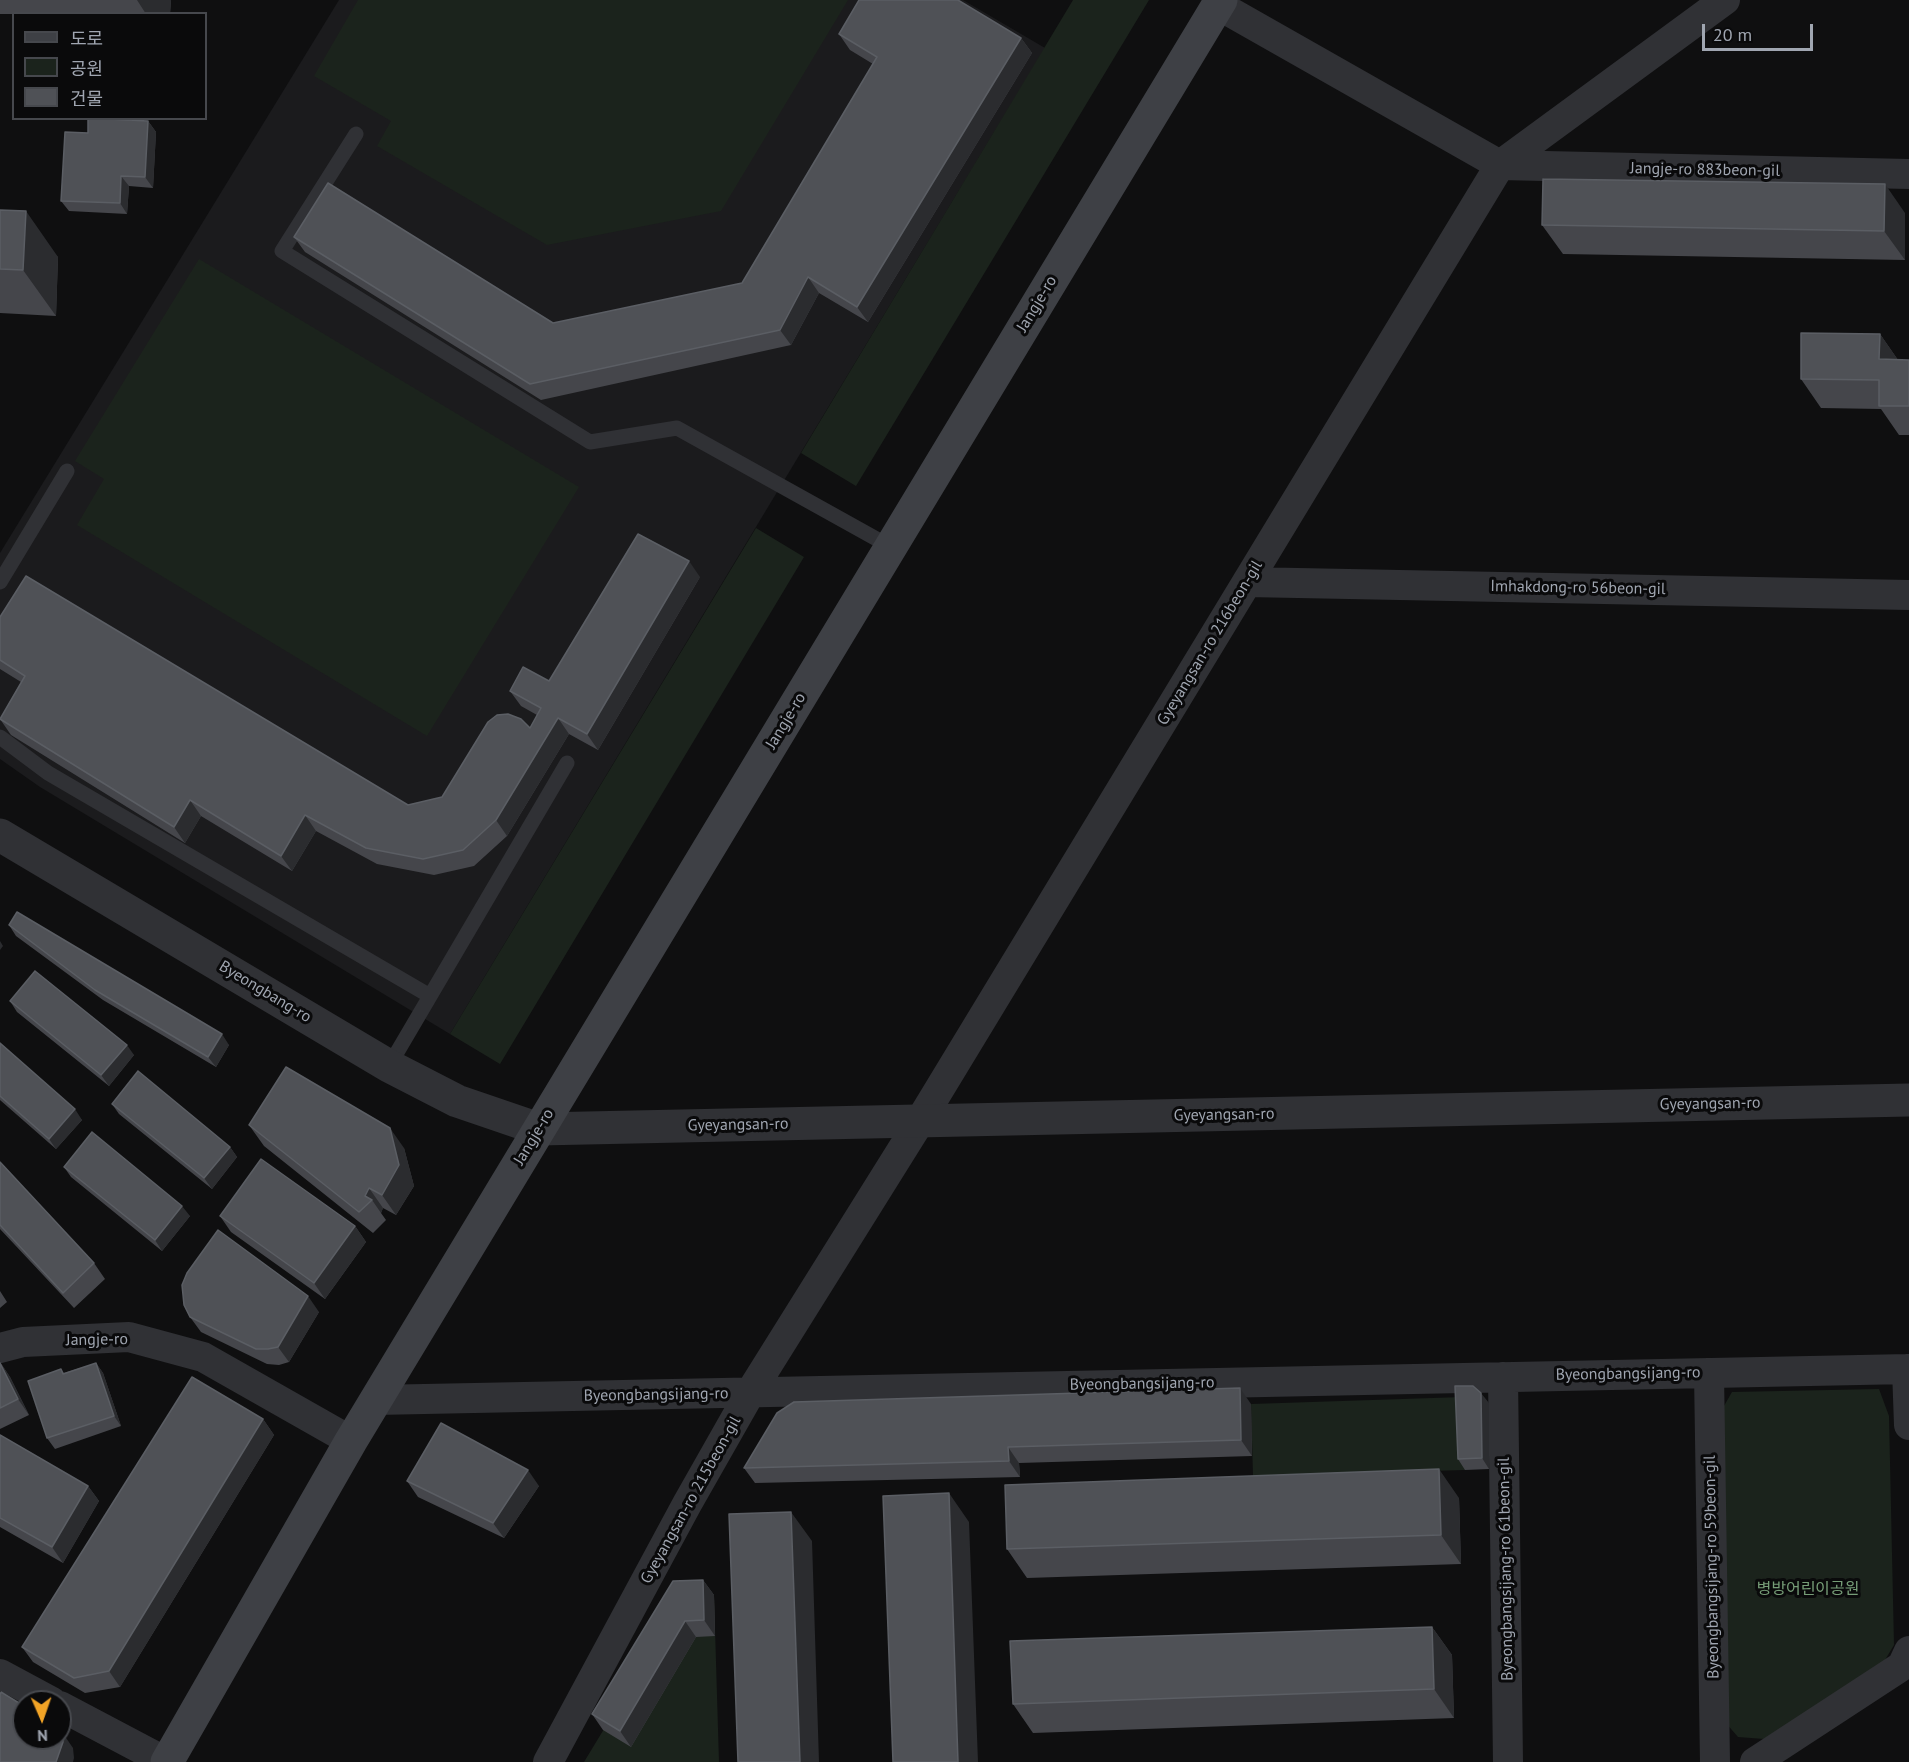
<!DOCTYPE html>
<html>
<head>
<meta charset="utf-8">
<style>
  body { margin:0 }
  #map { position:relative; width:1909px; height:1762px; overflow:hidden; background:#0f0f10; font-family:"PT Sans","Noto Sans KR",sans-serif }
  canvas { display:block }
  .legend { position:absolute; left:12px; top:12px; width:195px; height:108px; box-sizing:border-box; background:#0a0a0b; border:2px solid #46484d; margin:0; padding:8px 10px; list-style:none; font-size:18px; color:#a0a6b1 }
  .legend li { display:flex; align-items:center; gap:12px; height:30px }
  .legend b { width:30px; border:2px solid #46484d }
  .north { position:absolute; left:12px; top:1690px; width:60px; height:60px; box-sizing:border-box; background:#0a0a0b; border:2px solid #46484d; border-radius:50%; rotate:178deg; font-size:16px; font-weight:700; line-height:24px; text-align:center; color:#a0a6b1 }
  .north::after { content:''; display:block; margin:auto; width:21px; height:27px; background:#f1a326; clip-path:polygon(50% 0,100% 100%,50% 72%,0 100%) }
  .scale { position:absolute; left:1702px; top:24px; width:111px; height:27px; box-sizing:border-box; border:3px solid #a0a6b1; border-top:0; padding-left:8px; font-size:18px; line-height:21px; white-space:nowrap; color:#a0a6b1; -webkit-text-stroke:4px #0a0a0b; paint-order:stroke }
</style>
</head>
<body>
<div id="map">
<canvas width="1909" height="1762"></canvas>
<ul class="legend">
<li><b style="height:8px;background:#3e4045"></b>도로</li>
<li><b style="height:16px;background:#1b231c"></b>공원</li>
<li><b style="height:16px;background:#4f5156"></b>건물</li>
</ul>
<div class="north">N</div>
<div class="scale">20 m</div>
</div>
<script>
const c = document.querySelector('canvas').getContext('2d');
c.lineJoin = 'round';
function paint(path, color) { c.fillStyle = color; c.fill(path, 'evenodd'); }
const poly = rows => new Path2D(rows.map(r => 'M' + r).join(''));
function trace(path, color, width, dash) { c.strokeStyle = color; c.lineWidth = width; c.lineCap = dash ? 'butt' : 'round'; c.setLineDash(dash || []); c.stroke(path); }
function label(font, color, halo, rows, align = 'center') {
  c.font = font + ' "PT Sans","Noto Sans KR",sans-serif'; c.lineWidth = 6; c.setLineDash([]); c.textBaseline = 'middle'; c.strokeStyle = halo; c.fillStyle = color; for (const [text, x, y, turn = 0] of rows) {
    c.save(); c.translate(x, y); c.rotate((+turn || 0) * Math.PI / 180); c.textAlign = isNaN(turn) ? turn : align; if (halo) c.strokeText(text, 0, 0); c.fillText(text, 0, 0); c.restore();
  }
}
const built = poly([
  [339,0,963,0,1045,48,450,1034,40,787,0,759,0,553]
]);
const green = poly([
  [358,0,848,0,721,211,547,245,377,146,391,121,314,76],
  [1073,0,1149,0,856,486,801,453],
  [199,259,579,487,427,736,77,525,104,479,75,461],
  [756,528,804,557,500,1064,450,1034],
  [1879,1389,1889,1416,1894,1645,1882,1665,1764,1739,1738,1737,1725,1722,1720,1413,1732,1392],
  [1463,1397,1465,1470,1253,1476,1251,1404],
  [714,1595,719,1762,584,1762,684,1597]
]);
const service = poly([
  [356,134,282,251,590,442,677,428,891,547],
  [0,582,67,471],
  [0,737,48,773,430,996],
  [389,1066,567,763]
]);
const minor = poly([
  [1218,5,1500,165,1909,174],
  [1247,582,1909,595],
  [0,1348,23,1342,129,1337,203,1357,351,1441],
  [1907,1369,1909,1425],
  [1709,1373,1715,1762],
  [1503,1377,1508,1762],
  [375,1400,1909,1369],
  [0,1674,52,1702],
  [60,1706,166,1762],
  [548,1762,687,1504,750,1393,920,1121,1500,165,1725,0],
  [1755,1762,1902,1666,1909,1651]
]);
const tertiary = poly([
  [0,835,389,1066,457,1101,539,1129,1909,1100]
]);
const secondary = poly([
  [167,1762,351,1441,1221,0]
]);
const wall = poly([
  [0,0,171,0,170,14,0,14],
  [839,34,1021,38,1032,53,868,322,819,293,791,345,541,400,305,252,294,237,553,323,742,283,873,64,850,50],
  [148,121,156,132,153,188,129,186,127,214,69,211,61,201,88,133],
  [0,210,58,257,56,316,0,313],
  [1905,213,1905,260,1563,254,1542,225],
  [1880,334,1898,360,1909,360,1909,435,1899,435,1881,409,1821,408,1801,379],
  [700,577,598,750,569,734,507,836,474,866,434,875,377,864,316,831,292,871,201,816,185,843,11,735,0,719,21,682,0,669,0,617,408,805,442,797,530,728,537,715,521,706,510,691,549,681],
  [9,925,229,1045,216,1067,103,1000,16,936],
  [10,1001,134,1055,109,1086,17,1012],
  [0,1043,82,1120,56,1149,0,1100],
  [112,1104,230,1147,237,1157,212,1189,119,1114],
  [249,1125,404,1148,414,1186,396,1215,383,1208,381,1213,386,1220,373,1233,264,1146],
  [0,1162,94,1263,105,1279,74,1308,0,1229],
  [64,1167,190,1216,162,1251,71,1177],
  [220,1216,355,1226,366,1242,325,1299,231,1232],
  [0,1291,7,1302,0,1308],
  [319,1312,289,1362,279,1365,267,1364,201,1332,190,1317],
  [0,1362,10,1377,29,1415,0,1429],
  [96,1363,103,1373,121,1426,55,1449,47,1438,61,1369,64,1373],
  [1489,1403,1489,1469,1465,1470,1458,1459],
  [1251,1404,1252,1456,1019,1463,1020,1477,755,1483,744,1468],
  [263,1419,274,1435,120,1687,85,1693,33,1662,22,1647],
  [0,1435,88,1486,99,1501,63,1563,0,1527],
  [407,1481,539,1486,504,1538,418,1497],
  [1459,1498,1461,1564,1027,1578,1007,1549],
  [703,1580,714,1595,715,1636,696,1637,631,1747,603,1730,592,1714],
  [1432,1627,1452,1655,1454,1718,1033,1733,1013,1704]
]);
const shadedWall = poly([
  [137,0,171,0,170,14,146,14],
  [1021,38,1032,53,868,322,857,307],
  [148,121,156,132,153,188,145,177],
  [121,176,129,186,127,214,120,203],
  [1885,184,1905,213,1905,260,1884,231],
  [26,211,58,257,56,316,23,270],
  [808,277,819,293,791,345,780,330],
  [1880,334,1900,363,1879,359],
  [689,561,700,577,598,750,587,734],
  [558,718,569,734,507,836,496,820],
  [190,800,201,816,185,843,174,827],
  [305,815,316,831,292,871,281,856],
  [0,941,3,946,0,950],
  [222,1034,229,1045,216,1067,208,1057],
  [127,1045,134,1055,109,1086,101,1075],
  [75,1109,82,1120,56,1149,49,1139],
  [390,1128,404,1148,414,1186,396,1215,382,1195],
  [230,1147,237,1157,212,1189,204,1178],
  [369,1188,383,1208,381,1213,372,1200,365,1196],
  [182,1206,190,1216,162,1251,155,1240],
  [355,1226,366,1242,325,1299,314,1283],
  [308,1296,319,1312,289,1362,278,1347],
  [0,1362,10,1377,29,1415,18,1399],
  [96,1363,103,1373,121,1426,114,1416],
  [1240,1388,1251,1404,1252,1456,1241,1440],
  [1481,1393,1489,1403,1489,1469,1482,1458],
  [263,1419,274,1435,120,1687,109,1671],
  [1008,1447,1019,1463,1020,1477,1009,1461],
  [1439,1469,1459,1498,1461,1564,1441,1535],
  [528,1470,539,1486,504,1538,493,1523],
  [88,1486,99,1501,63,1563,52,1547],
  [949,1493,969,1522,978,1762,958,1762],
  [791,1512,812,1541,819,1762,800,1762],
  [703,1580,714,1595,715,1636,704,1620],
  [685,1621,696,1637,631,1747,620,1731],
  [1432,1627,1452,1655,1454,1718,1434,1689],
  [62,1732,73,1748,74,1758,73,1762,56,1762]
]);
const building = poly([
  [859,0,958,0,1021,38,857,307,808,277,780,330,530,384,294,237,328,183,553,323,742,283,877,57,839,34,859,0],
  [88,118,148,121,145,177,121,176,120,203,61,201,65,132,88,133,88,118],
  [1543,179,1885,184,1884,231,1542,225,1543,179],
  [0,210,26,211,23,270,0,269,0,210],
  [1801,333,1880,334,1879,359,1909,360,1909,406,1879,406,1879,380,1801,379,1801,333],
  [638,534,689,561,587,734,558,718,496,820,463,850,423,859,366,848,305,815,281,856,190,800,174,827,0,719,25,676,0,660,0,617,26,576,408,805,442,797,488,722,497,715,508,714,521,719,530,728,541,708,510,691,523,667,549,681,638,534],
  [17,912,222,1034,208,1057,95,990,9,925,17,912],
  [35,971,127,1045,101,1075,10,1001,35,971],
  [0,1043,75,1109,49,1139,0,1096,0,1043],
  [286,1067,390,1128,399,1165,382,1195,369,1188,365,1196,372,1200,359,1212,249,1125,286,1067],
  [138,1071,230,1147,204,1178,112,1104,138,1071],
  [92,1132,182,1206,155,1240,64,1167,92,1132],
  [261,1159,355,1226,314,1283,220,1216,261,1159],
  [0,1162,94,1263,63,1293,0,1225,0,1162],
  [218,1230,308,1296,278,1347,268,1349,256,1349,190,1317,184,1305,182,1285,187,1273,218,1230],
  [0,1363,18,1399,0,1408,0,1363],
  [96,1363,114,1416,47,1438,28,1381,61,1369,63,1374,96,1363],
  [192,1377,263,1419,109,1671,74,1678,22,1647,192,1377],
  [1455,1386,1473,1386,1481,1393,1482,1458,1458,1459,1455,1386],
  [1240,1388,1241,1440,1008,1447,1009,1461,744,1468,777,1413,794,1402,1240,1388],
  [441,1423,528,1470,493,1523,407,1481,441,1423],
  [0,1435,88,1486,52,1547,0,1518,0,1435],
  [1439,1469,1441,1535,1007,1549,1005,1485,1439,1469],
  [949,1493,958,1762,893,1762,883,1496,949,1493],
  [791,1512,800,1762,738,1762,729,1514,791,1512],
  [703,1580,704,1620,685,1621,620,1731,592,1714,673,1581,703,1580],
  [1432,1627,1434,1689,1013,1704,1010,1641,1432,1627],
  [1,1692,24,1706,24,1738,60,1738,60,1729,62,1732,63,1742,56,1762,0,1762,0,1695,1,1692]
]);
const streetNames = [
  ["Jangje-ro 883beon-gil",1705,170,1],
  ["Jangje-ro",1037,304,-59],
  ["Imhakdong-ro 56beon-gil",1578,588,1],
  ["Gyeyangsan-ro 216beon-gil",1210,643,-59],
  ["Jangje-ro",786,721,-59],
  ["Byeongbang-ro",265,992,31],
  ["Gyeyangsan-ro",1710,1104,-1],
  ["Gyeyangsan-ro",1224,1115,-1],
  ["Gyeyangsan-ro",738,1125,-1],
  ["Jangje-ro",534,1137,-59],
  ["Jangje-ro",97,1340,-1],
  ["Byeongbangsijang-ro",1628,1374,-1],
  ["Byeongbangsijang-ro",1142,1384,-1],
  ["Byeongbangsijang-ro",656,1395,-1],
  ["Gyeyangsan-ro 215beon-gil",691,1500,-61],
  ["Byeongbangsijang-ro 59beon-gil",1712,1567,-91],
  ["Byeongbangsijang-ro 61beon-gil",1506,1569,-91]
];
const parkNames = [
  ["병방어린이공원",1808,1589]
];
paint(built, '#1b1b1d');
paint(green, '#1b231c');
trace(service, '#303135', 15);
trace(minor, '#303135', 30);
trace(tertiary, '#303135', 33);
trace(secondary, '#3e4045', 33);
paint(wall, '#45464b');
paint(shadedWall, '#2b2c2f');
paint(building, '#4f5156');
trace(building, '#5b5e64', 1.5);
label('16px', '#a0a6b1', '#0a0a0b', streetNames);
label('16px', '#769d77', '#0a0a0b', parkNames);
</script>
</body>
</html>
